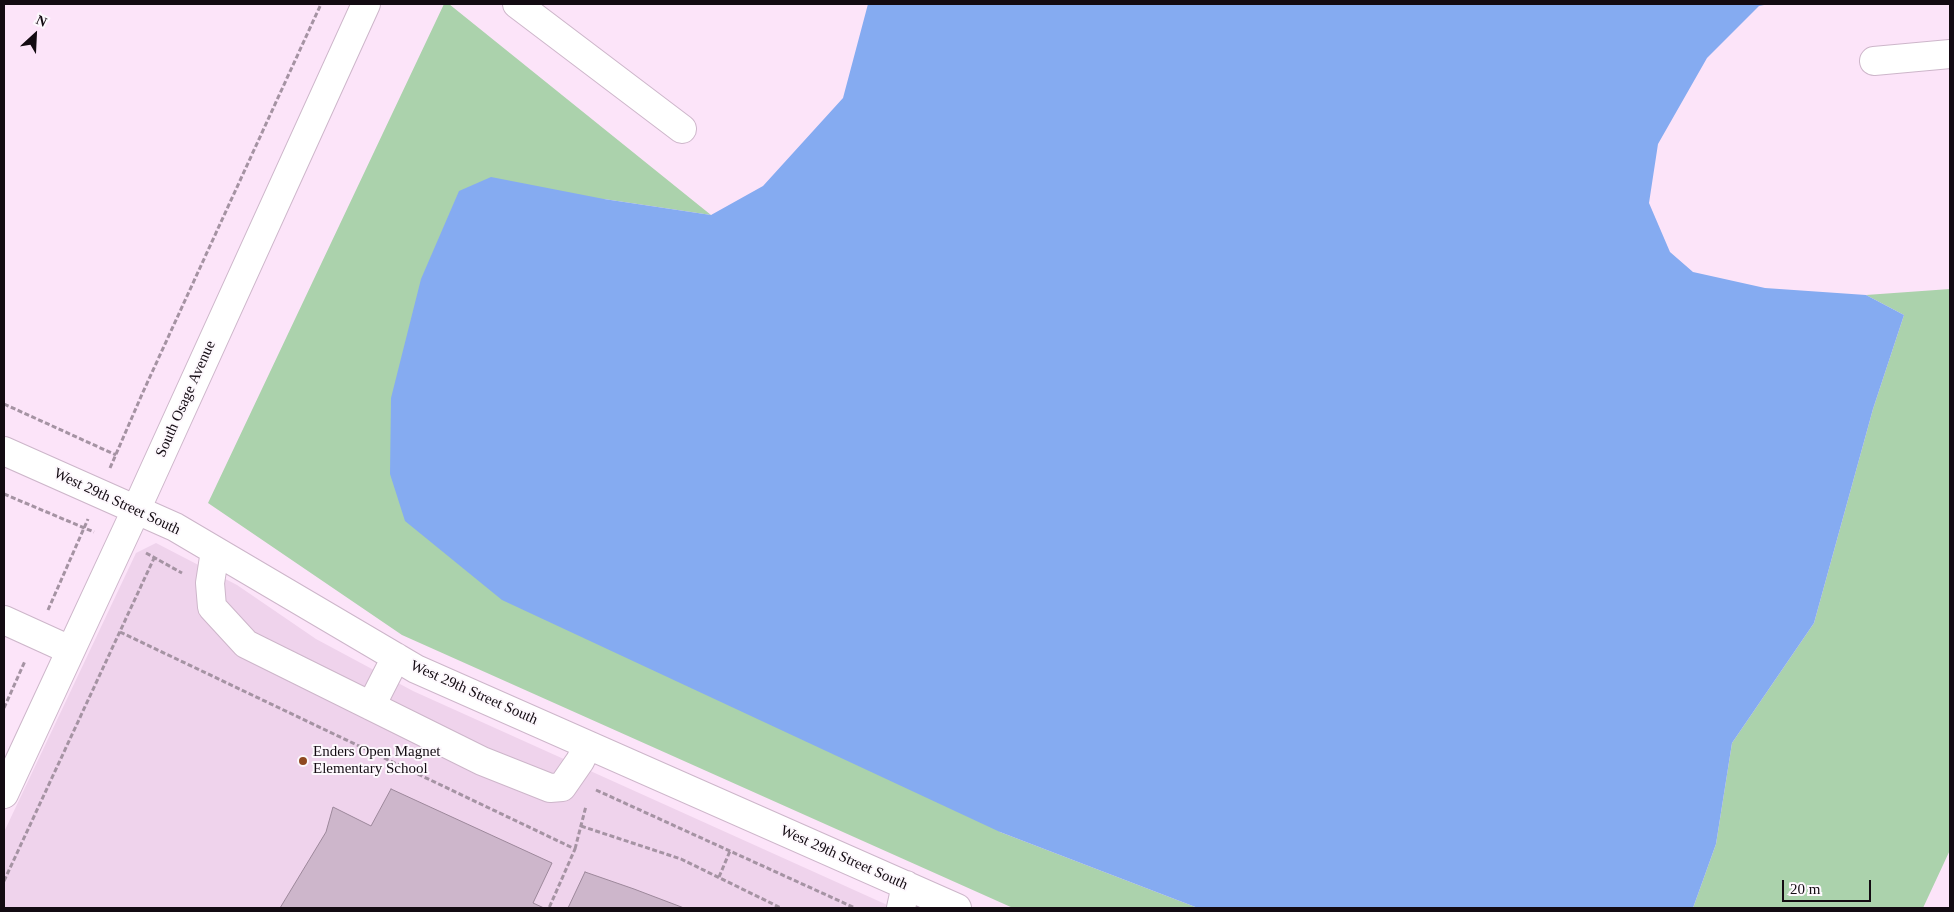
<!DOCTYPE html>
<html>
<head>
<meta charset="utf-8">
<style>
  body { margin:0 }
  #map { position:relative; width:1954px; height:912px; overflow:hidden; background:#fce4f9; font-family:"Times New Roman",serif }
  canvas { display:block }
  .frame { position:absolute; inset:0; border:5px solid #130b12; pointer-events:none }
  .north { position:absolute; left:10px; top:10px; width:50px; height:50px; -webkit-text-stroke:4px #fdf8fd; paint-order:stroke; rotate:25deg; font-size:14px; font-weight:700; line-height:20px; text-align:center; color:#130b12 }
  .north::after { content:''; display:block; margin:auto; width:18px; height:22px; background:#130b12; clip-path:polygon(50% 0,100% 100%,50% 72%,0 100%) }
  .scale { position:absolute; left:1782px; top:880px; width:89px; height:22px; box-sizing:border-box; border:2px solid #130b12; border-top:0; padding-left:6px; font-size:15px; line-height:18px; white-space:nowrap; color:#130b12; -webkit-text-stroke:4px #fdf8fd; paint-order:stroke }
</style>
</head>
<body>
<div id="map">
<canvas width="1954" height="912"></canvas>
<div class="frame"></div>
<div class="north">N</div>
<div class="scale">20 m</div>
</div>
<script>
const c = document.querySelector('canvas').getContext('2d');
c.lineJoin = 'round';
function paint(path, color) { c.fillStyle = color; c.fill(path, 'evenodd'); }
const poly = rows => new Path2D(rows.map(r => 'M' + r).join(''));
function trace(path, color, width, dash) { c.strokeStyle = color; c.lineWidth = width; c.lineCap = dash ? 'butt' : 'round'; c.setLineDash(dash || []); c.stroke(path); }
function label(font, color, halo, rows, align = 'center') {
  c.font = font + ' "Times New Roman",serif'; c.lineWidth = 4; c.setLineDash([]); c.textBaseline = 'middle'; c.strokeStyle = halo; c.fillStyle = color; for (const [text, x, y, turn = 0] of rows) {
    c.save(); c.translate(x, y); c.rotate((+turn || 0) * Math.PI / 180); c.textAlign = isNaN(turn) ? turn : align; if (halo) c.strokeText(text, 0, 0); c.fillText(text, 0, 0); c.restore();
  }
}
const built = poly([
  [156,543,237,585,316,639,413,691,894,908,4,908,4,832,136,553]
]);
const green = poly([
  [444,4,449,4,711,215,604,199,1000,832,1198,908,1013,908,402,635,208,503],
  [1950,289,1950,850,1923,908,1693,908,1716,844,1732,743,1814,623,1873,409,1904,315,1866,295]
]);
const water = poly([
  [868,4,1769,4,1759,6,1707,58,1658,144,1649,203,1670,252,1693,272,1765,288,1866,295,1904,315,1873,409,1814,623,1732,743,1716,844,1693,908,1198,908,1000,832,502,600,405,521,390,474,391,398,421,279,459,191,491,177,604,199,711,215,763,186,843,98]
]);
const building = poly([
  [391,789,552,863,533,903,544,908,280,908,326,832,333,807,371,826,391,789],
  [585,872,634,889,684,908,568,908,585,872]
]);
const path = poly([
  [4,404,116,455],
  [110,468,143,392,321,4],
  [4,494,94,532],
  [146,553,182,573],
  [48,610,88,519],
  [120,632,575,849,549,908],
  [4,708,25,661],
  [596,790,855,908],
  [581,826,681,859,781,908],
  [575,849,586,806],
  [719,877,730,851],
  [4,881,155,556]
]);
const minor = poly([
  [517,4,682,129],
  [1874,61,1950,54],
  [4,451,175,527,416,669,957,908],
  [215,551,210,583,212,607,246,644,482,761,550,788,562,787,580,761,588,745],
  [4,620,70,650],
  [371,706,396,657],
  [4,794,136,510,366,4],
  [901,908,906,885]
]);
const markers = [
  [303,761,5,"#8f4921"]
];
const streetNames = [
  ["South Osage Avenue",186,399,-66],
  ["West 29th Street South",117,502,25],
  ["West 29th Street South",474,693,24],
  ["West 29th Street South",844,858,24]
];
const poiNames = [
  ["Enders Open Magnet",313,752],
  ["Elementary School",313,769]
];
paint(built, '#efd3ec');
paint(green, '#abd2ac');
paint(water, '#85abf1');
paint(building, '#cdb6cb');
trace(building, '#9d889b', 1);
trace(minor, '#cdb6ca', 30);
trace(path, '#a593a3', 3, [5, 2.5]);
trace(minor, '#fff', 28);
for (const [x, y, r, color] of markers) { const dot = new Path2D(); dot.arc(x, y, r, 0, 2 * Math.PI); c.fillStyle = color; c.fill(dot); trace(dot, '#fdf8fd', 2); }
label('15px', '#130b12', '#fdf8fd', streetNames);
label('15px', '#130b12', '#fdf8fd', poiNames, 'left');
</script>
</body>
</html>
